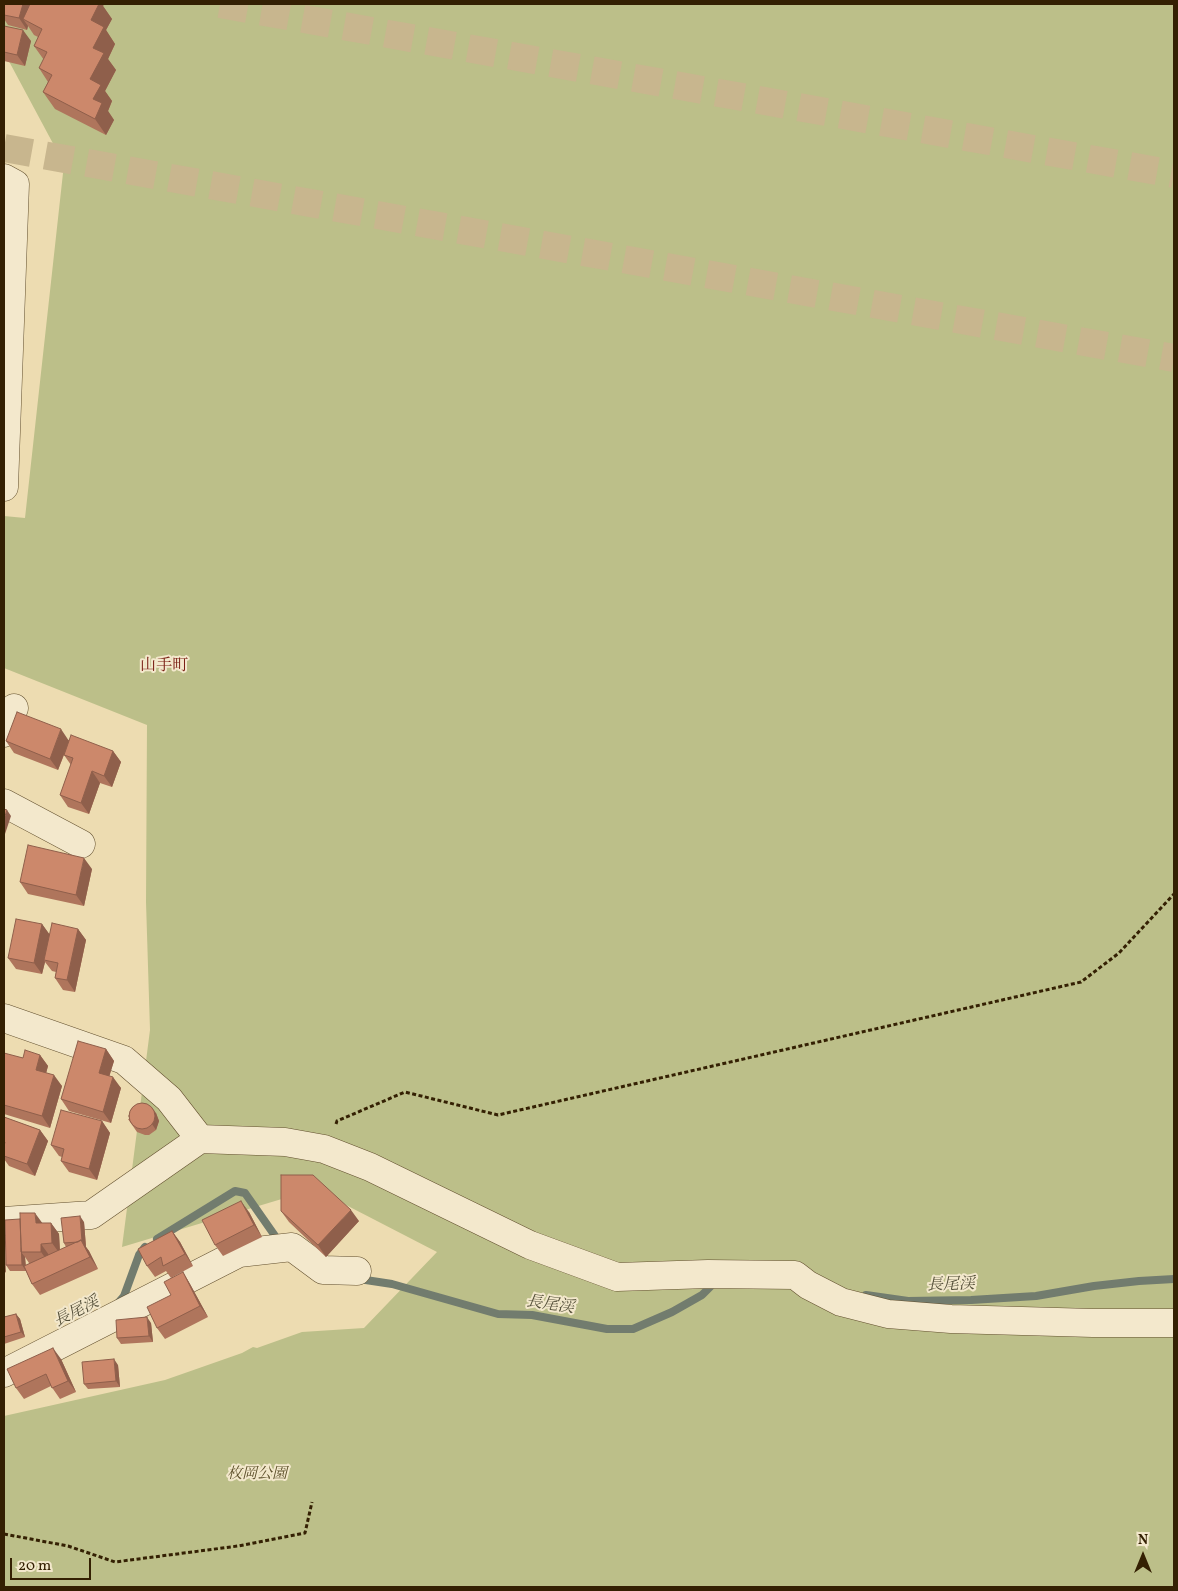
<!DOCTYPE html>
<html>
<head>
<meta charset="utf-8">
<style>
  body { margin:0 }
  #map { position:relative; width:1178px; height:1591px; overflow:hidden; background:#eddcb1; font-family:Vollkorn,serif }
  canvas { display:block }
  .frame { position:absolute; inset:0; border:5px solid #342003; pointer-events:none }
  .north { position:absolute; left:1118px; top:1531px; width:50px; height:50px; -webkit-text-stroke:4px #f3e8cc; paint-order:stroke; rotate:0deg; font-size:14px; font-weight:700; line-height:20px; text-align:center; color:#342003 }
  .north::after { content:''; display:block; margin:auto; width:18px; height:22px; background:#342003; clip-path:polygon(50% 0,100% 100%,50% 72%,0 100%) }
  .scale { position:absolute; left:10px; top:1558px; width:81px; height:22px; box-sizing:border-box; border:2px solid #342003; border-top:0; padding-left:6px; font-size:15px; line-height:18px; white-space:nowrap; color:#342003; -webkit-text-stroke:4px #f3e8cc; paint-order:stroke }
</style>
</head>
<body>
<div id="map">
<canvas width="1178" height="1591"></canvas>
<div class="frame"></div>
<div class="north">N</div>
<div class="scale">20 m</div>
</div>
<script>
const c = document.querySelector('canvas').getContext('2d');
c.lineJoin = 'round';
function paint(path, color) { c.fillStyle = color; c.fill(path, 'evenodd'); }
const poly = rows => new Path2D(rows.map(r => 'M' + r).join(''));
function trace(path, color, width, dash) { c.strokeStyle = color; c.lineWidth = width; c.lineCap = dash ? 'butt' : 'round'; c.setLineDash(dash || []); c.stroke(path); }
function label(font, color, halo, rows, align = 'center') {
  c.font = font + ' Vollkorn,"Noto Serif JP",serif'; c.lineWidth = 4; c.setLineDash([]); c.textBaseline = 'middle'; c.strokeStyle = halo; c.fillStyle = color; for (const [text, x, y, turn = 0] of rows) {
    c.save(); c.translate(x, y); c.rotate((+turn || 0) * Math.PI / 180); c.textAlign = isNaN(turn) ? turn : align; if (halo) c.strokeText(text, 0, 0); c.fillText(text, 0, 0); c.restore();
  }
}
const green = poly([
  [4,4,1174,4,1174,1587,4,1587,4,1416,165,1380,242,1353,253,1347,257,1348,302,1332,364,1328,437,1252,315,1189,122,1247,150,1030,146,902,147,725,4,668,4,516,25,518,64,164,4,52]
]);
const stream = poly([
  [157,1239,235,1191,245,1193,280,1243],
  [359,1279,392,1284,498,1314,532,1315,607,1329,633,1329,672,1312,702,1295,717,1280],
  [866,1295,908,1301,971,1300,1036,1296,1094,1286,1139,1281,1174,1279],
  [118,1303,124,1296,139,1255,145,1247]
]);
const motorwayTunnel = poly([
  [220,4,1174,174],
  [4,148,1174,358]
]);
const path = poly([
  [336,1124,337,1121,405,1092,498,1115,1081,982,1119,953,1174,894],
  [4,1534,68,1546,115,1562,238,1546,305,1533,312,1502]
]);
const minor = poly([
  [4,178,15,184,4,487],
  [4,733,14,708],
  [4,803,81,844],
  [4,1018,124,1060,169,1099,200,1139],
  [4,1221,91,1215,200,1139,285,1142,324,1149,370,1167,530,1245,617,1277,708,1274,795,1275,808,1285,841,1302,888,1314,951,1319,1093,1323,1174,1323],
  [4,1373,239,1253,292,1247,323,1270,357,1271]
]);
const wall = poly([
  [4,4,104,4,103,6,112,19,106,30,115,44,108,59,116,70,105,91,112,101,108,111,114,120,106,135,55,109,43,92,48,82,39,68,44,60,34,46,38,37,34,35,28,26,27,30,8,25,4,19],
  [4,26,31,41,25,66,4,61],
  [69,740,113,751,121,762,112,787,100,783,89,814,68,807,60,795,71,765,64,755,58,770,14,753,6,741],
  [92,869,84,906,28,894,20,882],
  [42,924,49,934,78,929,86,940,75,992,63,990,55,978,56,972,52,971,45,962,42,974,16,969,8,958],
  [106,1049,114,1061,109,1076,121,1088,111,1123,69,1111,61,1099],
  [4,1054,23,1058,40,1055,48,1066,46,1073,62,1086,50,1128,4,1114],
  [156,1113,159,1121,156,1130,149,1135,145,1135,137,1132,128,1119],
  [4,1117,40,1130,48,1141,35,1176,9,1166,4,1159],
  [102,1121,110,1133,97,1180,69,1172,61,1161,62,1157,59,1156,51,1145],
  [281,1211,359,1221,326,1257,289,1222],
  [249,1212,262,1237,223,1256,215,1245],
  [84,1222,86,1247,89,1251,98,1269,40,1295,32,1284,26,1271,10,1271,6,1265,43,1223,51,1223,59,1234,60,1250,66,1247,64,1243],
  [25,1257,29,1263,30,1263,26,1266],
  [172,1231,180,1242,193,1266,171,1278,166,1271,155,1277,147,1266],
  [183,1272,190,1284,208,1317,165,1339,157,1328,171,1295],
  [16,1314,20,1319,25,1337,4,1344,4,1317],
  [151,1323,153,1342,121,1344,117,1338],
  [61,1359,76,1392,60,1399,51,1386,24,1399,16,1388],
  [118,1365,120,1387,88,1389,84,1384]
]);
const shadedWall = poly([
  [23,4,32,4,23,19,28,26,27,30,19,18],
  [93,4,104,4,103,6,112,19,106,30,115,44,108,59,116,70,105,91,112,101,108,111,114,120,106,135,95,119,93,99,90,79,93,48,91,20],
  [23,30,31,41,25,66,17,55],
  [61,729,69,741,58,770,50,759],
  [113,751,121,762,112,787,104,776],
  [92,771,100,783,89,814,81,803],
  [7,810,11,816,4,837,4,819],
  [84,858,92,869,84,906,76,895],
  [42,924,50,935,44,960,45,962,42,974,34,963],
  [78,929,86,940,75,992,67,980],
  [106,1049,114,1061,107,1084,99,1073],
  [40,1055,48,1066,44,1081,36,1070],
  [54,1075,62,1086,50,1128,42,1116],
  [113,1077,121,1088,111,1123,103,1112],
  [152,1108,156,1113,159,1121,156,1130,152,1124],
  [102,1121,110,1133,97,1180,89,1169],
  [40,1130,48,1141,35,1176,27,1164],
  [241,1201,249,1212,262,1237,254,1225],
  [351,1210,359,1221,326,1257,318,1245],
  [35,1213,43,1224,36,1223],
  [80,1216,84,1222,86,1247,82,1241],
  [20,1219,21,1252,25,1257,26,1271,22,1265],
  [51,1223,59,1234,60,1254,52,1243],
  [4,1230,6,1273,4,1270],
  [172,1231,180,1242,193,1266,185,1254],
  [81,1240,89,1251,98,1269,90,1257],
  [41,1244,49,1255,49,1263,41,1252],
  [183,1272,190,1284,208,1317,200,1306],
  [16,1314,20,1319,25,1337,21,1332],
  [147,1317,151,1323,153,1342,149,1336],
  [53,1348,61,1359,76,1392,68,1381],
  [114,1359,118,1365,120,1387,116,1381]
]);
const building = poly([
  [4,4,23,4,19,18,4,15,4,4],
  [30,4,99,4,91,20,104,27,93,48,104,53,90,79,101,85,93,99,102,103,95,119,43,92,52,75,39,68,47,52,34,46,42,29,23,19,30,4],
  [4,26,23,30,17,55,4,52,4,26],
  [17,712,61,729,50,759,6,741,17,712],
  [71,735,113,751,104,776,92,771,81,803,60,795,73,758,64,755,71,735],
  [4,809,7,810,4,819,4,809],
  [28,845,84,858,76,895,20,882,28,845],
  [16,919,42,924,34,963,8,958,16,919],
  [52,923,78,929,67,980,55,978,58,963,44,960,52,923],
  [78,1041,106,1049,99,1073,113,1077,103,1112,61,1099,78,1041],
  [25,1050,40,1055,36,1070,54,1075,42,1116,4,1105,4,1053,23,1058,25,1050],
  '129 1116a13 13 0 1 1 26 0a13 13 0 1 1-26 0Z',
  [61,1110,102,1121,89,1169,61,1161,64,1149,51,1145,61,1110],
  [4,1117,40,1130,27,1164,4,1156,4,1146,5,1142,4,1142,4,1117],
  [281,1175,313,1175,351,1210,318,1245,281,1211,281,1175],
  [241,1201,254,1225,215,1245,202,1220,241,1201],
  [20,1213,35,1213,36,1223,51,1223,52,1243,41,1244,41,1252,21,1252,20,1213],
  [80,1216,82,1241,81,1240,78,1242,64,1243,61,1218,80,1216],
  [20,1219,22,1265,6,1265,5,1220,20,1219],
  [172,1231,185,1254,163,1266,161,1257,147,1266,138,1249,172,1231],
  [81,1240,90,1257,32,1284,24,1266,81,1240],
  [183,1272,200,1306,157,1328,147,1307,171,1295,164,1282,183,1272],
  [16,1314,21,1332,4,1337,4,1317,16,1314],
  [147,1317,149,1336,117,1338,116,1320,147,1317],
  [53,1348,68,1381,52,1388,46,1374,16,1388,7,1369,53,1348],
  [114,1359,116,1381,84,1384,82,1362,114,1359]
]);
const parkNames = [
  ["枚岡公園",257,1475]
];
const neighbourhoodNames = [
  ["山手町",164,667]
];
const waterNames = [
  ["長尾渓",951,1286,-2],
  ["長尾渓",550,1306,8],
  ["長尾渓",77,1313,-27]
];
paint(green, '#bcbf89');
trace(stream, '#727c6e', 8);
trace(motorwayTunnel, '#c8b68e', 28, [28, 14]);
trace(minor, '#624f2e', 29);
trace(path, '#342003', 3, [4, 2.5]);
trace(minor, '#f3e8cc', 28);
paint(wall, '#af755c');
paint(shadedWall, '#8f5f4b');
paint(building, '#cc886b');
trace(building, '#8f5f4b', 1);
label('italic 15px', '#5d502b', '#f3e8cc', parkNames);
label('16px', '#7a1f14', '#f3e8cc', neighbourhoodNames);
label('italic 16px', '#534e38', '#f3e8cc', waterNames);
</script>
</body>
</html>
